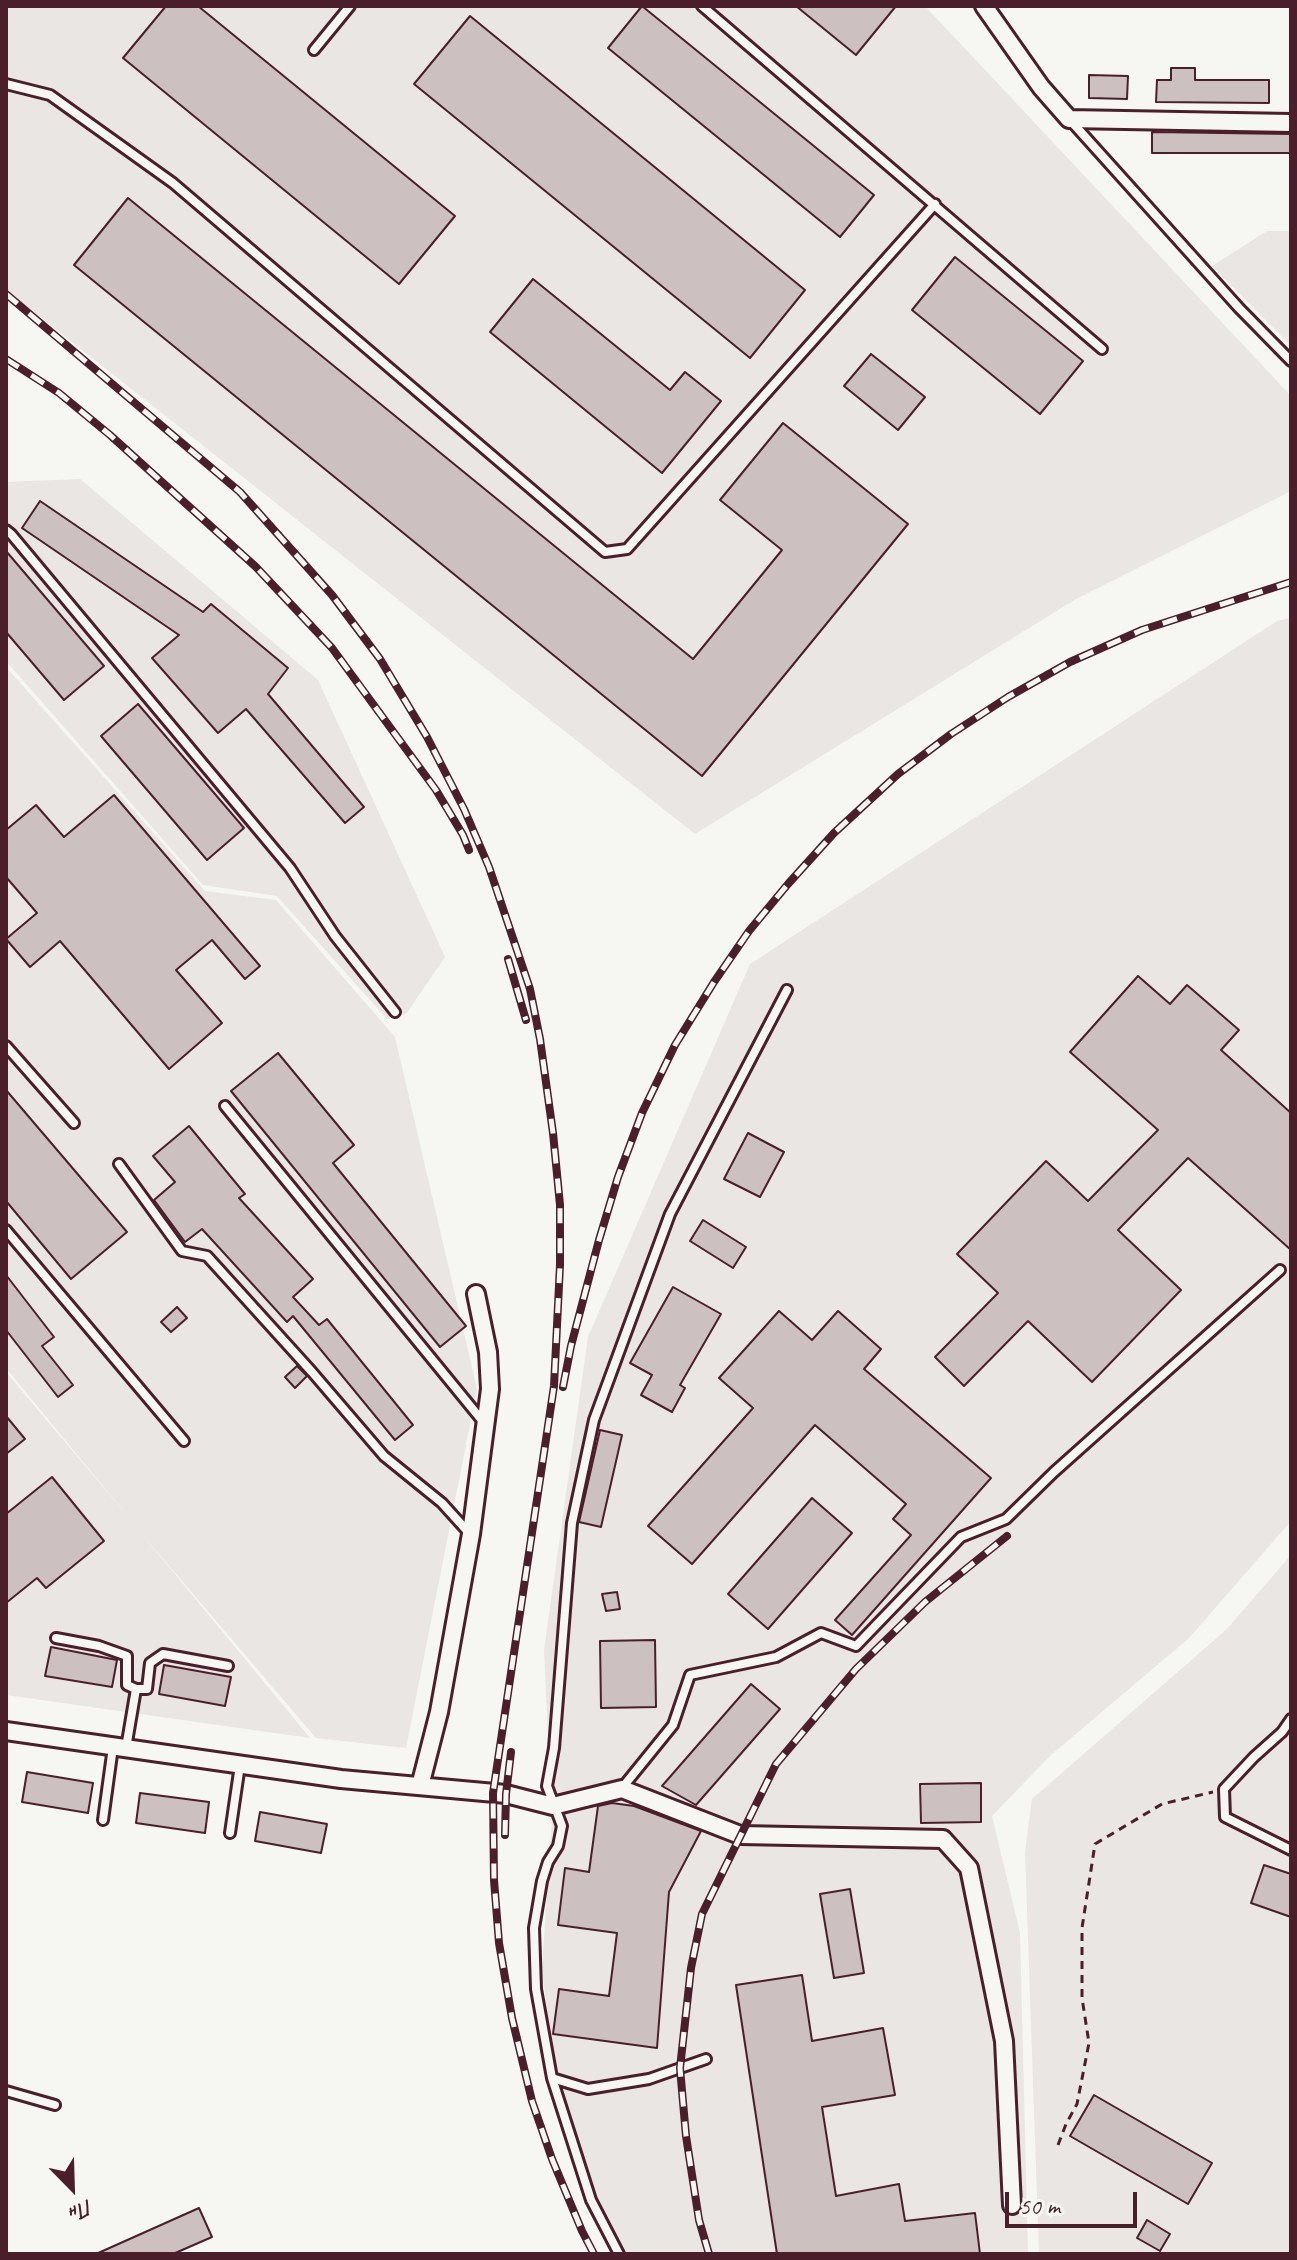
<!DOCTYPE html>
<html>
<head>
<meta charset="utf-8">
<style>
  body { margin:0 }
  #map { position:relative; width:1297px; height:2260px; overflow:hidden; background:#f6f6f2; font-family:Caveat,sans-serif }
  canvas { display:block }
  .frame { position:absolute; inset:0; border:8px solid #4a1f2b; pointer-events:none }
  .north { position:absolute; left:32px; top:2148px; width:80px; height:80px; -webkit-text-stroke:6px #f6f6f2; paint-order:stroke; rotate:157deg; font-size:22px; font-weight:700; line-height:32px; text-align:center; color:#4a1f2b }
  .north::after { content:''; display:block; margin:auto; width:28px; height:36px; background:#4a1f2b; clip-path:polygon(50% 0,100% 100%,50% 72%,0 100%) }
  .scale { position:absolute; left:1005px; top:2192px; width:132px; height:36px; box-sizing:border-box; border:4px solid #4a1f2b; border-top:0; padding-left:10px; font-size:24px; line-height:28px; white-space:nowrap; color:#4a1f2b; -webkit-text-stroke:6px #f6f6f2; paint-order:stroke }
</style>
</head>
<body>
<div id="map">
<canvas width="1297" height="2260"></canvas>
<div class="frame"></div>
<div class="north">Пн</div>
<div class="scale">50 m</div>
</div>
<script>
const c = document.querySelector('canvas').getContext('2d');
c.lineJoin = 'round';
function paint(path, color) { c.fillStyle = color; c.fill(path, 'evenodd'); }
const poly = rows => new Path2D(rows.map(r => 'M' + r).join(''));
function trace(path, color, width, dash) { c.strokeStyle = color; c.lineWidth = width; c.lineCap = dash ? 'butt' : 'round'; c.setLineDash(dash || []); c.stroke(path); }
const built = poly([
  [6,6,925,6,1291,396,1291,491,1076,599,695,834,6,290],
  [1267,231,1291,231,1291,346,1212,266],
  [80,479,318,680,445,957,406,1014,387,1019,277,896,203,885,6,661,6,482],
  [1291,618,1291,1521,1189,1638,1051,1755,992,1816,1020,1933,1028,2254,623,2254,592,2196,563,2090,554,2067,542,1969,552,1820,544,1650,588,1337,750,964,1277,621],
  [6,667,205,891,276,900,395,1037,477,1389,406,1748,316,1738,141,1533,310,1738,6,1695,6,1372,130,1519,6,1368],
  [1291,1555,1291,2254,1039,2254,1025,1852,1032,1799,1227,1629]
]);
const building = poly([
  [166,6,198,6,455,216,399,284,123,58,166,6],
  [642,6,874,195,840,237,608,48,642,6],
  [796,6,896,6,856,55,796,6],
  [470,16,805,290,750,358,414,84,470,16],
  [1171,68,1195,68,1195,80,1269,80,1269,103,1156,102,1157,80,1171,80,1171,68],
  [1089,75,1128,76,1127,99,1089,98,1089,75],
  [1152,132,1291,134,1291,153,1152,153,1152,132],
  [128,198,693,659,782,550,720,500,783,423,908,524,702,776,74,265,128,198],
  [955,257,1083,361,1040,414,912,310,955,257],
  [533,279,670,390,685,372,721,401,662,473,490,332,533,279],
  [871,354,925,397,898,430,844,386,871,354],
  [40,501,203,612,211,604,288,668,268,694,364,807,345,823,246,709,218,733,152,658,179,635,22,528,40,501],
  [6,551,104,666,64,700,6,632,6,551],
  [138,704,244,828,207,860,101,736,138,704],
  [114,795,260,966,245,979,212,940,176,970,222,1023,169,1069,60,941,30,967,6,939,37,913,6,877,6,830,36,805,64,837,114,795],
  [1138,976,1170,1004,1187,985,1239,1030,1221,1050,1291,1113,1291,1250,1188,1158,1118,1230,1181,1290,1092,1382,1028,1321,964,1386,935,1357,998,1293,957,1254,1046,1161,1088,1201,1158,1130,1070,1052,1138,976],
  [278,1053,354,1145,333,1163,466,1326,440,1347,231,1091,278,1053],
  [6,1090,127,1232,71,1279,6,1201,6,1090],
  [189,1126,245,1194,239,1198,313,1279,293,1297,319,1325,327,1319,413,1425,395,1440,293,1316,287,1322,202,1229,185,1242,154,1200,175,1182,153,1156,189,1126],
  [748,1133,784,1152,760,1197,724,1179,748,1133],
  [703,1220,746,1247,733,1268,690,1241,703,1220],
  [6,1275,54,1337,42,1346,73,1385,58,1397,6,1330,6,1275],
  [673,1287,721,1314,680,1385,685,1388,672,1412,641,1395,652,1375,630,1363,673,1287],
  [177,1307,187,1318,171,1332,161,1322,177,1307],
  [779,1311,812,1340,838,1311,881,1349,864,1369,991,1478,852,1635,835,1620,911,1535,893,1519,906,1504,815,1425,692,1564,648,1526,753,1408,719,1378,779,1311],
  [297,1366,307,1376,295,1388,285,1377,297,1366],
  [6,1416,25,1439,6,1454,6,1416],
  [600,1430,622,1435,601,1527,579,1522,600,1430],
  [52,1477,104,1541,46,1588,37,1578,6,1603,6,1514,52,1477],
  [812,1498,852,1533,768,1629,728,1594,812,1498],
  [617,1592,620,1609,606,1611,602,1594,617,1592],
  [655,1640,656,1707,601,1708,600,1641,655,1640],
  [51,1647,117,1660,112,1687,45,1676,51,1647],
  [164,1665,231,1677,225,1706,159,1694,164,1665],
  [751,1684,780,1709,696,1805,662,1786,751,1684],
  [27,1772,93,1783,88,1813,22,1802,27,1772],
  [981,1783,981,1822,921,1823,920,1784,981,1783],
  [140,1793,209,1802,205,1833,136,1823,140,1793],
  [612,1803,634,1806,701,1831,669,1892,657,2048,553,2034,559,1989,609,1996,617,1933,558,1925,565,1868,589,1872,598,1806,612,1803],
  [260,1812,327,1824,321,1853,255,1841,260,1812],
  [1264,1865,1291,1874,1291,1917,1251,1903,1264,1865],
  [850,1889,864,1973,834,1978,820,1894,850,1889],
  [802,1975,812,2041,883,2028,895,2095,822,2107,836,2196,899,2184,905,2221,975,2213,980,2254,777,2254,736,1985,802,1975],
  [1094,2095,1212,2163,1188,2204,1070,2136,1094,2095],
  [199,2208,212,2237,173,2254,96,2254,199,2208],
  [1147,2220,1170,2234,1160,2251,1137,2238,1147,2220]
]);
const path = poly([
  [1058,2145,1066,2124,1077,2104,1089,2043,1082,1998,1082,1928,1095,1844,1162,1804,1213,1792]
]);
const lane = poly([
  [702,6,1102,349],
  [314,50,350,6],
  [6,84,50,95,173,183,605,552,627,549,935,204],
  [1070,120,1239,308,1291,361],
  [6,530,11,534,290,868,335,936,395,1012],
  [6,1046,74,1123],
  [225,1106,485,1424],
  [119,1164,182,1251,207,1256,312,1372,384,1456,442,1503,470,1534],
  [6,1230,184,1441],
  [56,1638,99,1646,127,1656,127,1685,136,1689,126,1748],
  [136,1689,147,1689,150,1663,163,1654,228,1666],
  [1291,1719,1282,1732,1254,1757,1224,1789,1225,1817,1291,1850],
  [622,1788,673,1725,690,1675,776,1657,821,1633,856,1646,961,1537,1006,1519,1054,1472,1280,1270],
  [103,1820,113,1747],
  [230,1833,240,1765],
  [706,2059,649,2079,588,2089,552,2078,536,1989,534,1928,542,1881,548,1862,558,1846,562,1826,547,1786,554,1748,572,1523,594,1420,670,1214,787,990],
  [552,2078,591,2200,619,2254],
  [6,2091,55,2105]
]);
const street = poly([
  [984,6,1041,87,1069,119,1291,123],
  [6,1731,341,1779,506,1794,553,1806,622,1789,740,1835,943,1839,969,1868,1004,2041,1012,2205],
  [420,1786,439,1712,471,1534,490,1389,488,1352,476,1294]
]);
const rail = poly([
  [6,294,240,492,332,595,380,659,427,737,464,809,489,867,530,989,540,1039,553,1133,560,1205,560,1265,554,1386,493,1793,494,1880,499,1943,512,2018,532,2101,552,2159,582,2231,594,2254],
  [6,359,59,393,110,435,256,567,332,648,436,790,463,835,469,850],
  [508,959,526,1020],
  [563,1387,571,1346,599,1240,618,1177,642,1113,675,1045,714,982,749,931,788,884,834,833,898,774,951,734,1008,697,1070,662,1142,630,1291,582],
  [505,1835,506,1794,511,1752],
  [709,2254,699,2220,686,2136,680,2068,691,1968,702,1914,776,1764,856,1669,925,1602,1007,1536]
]);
paint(built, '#e9e6e3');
paint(building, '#ccc1c0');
trace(building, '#4a1f2b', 2);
trace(lane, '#4a1f2b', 14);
trace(street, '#4a1f2b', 22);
trace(path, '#4a1f2b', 3, [8, 6]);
trace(lane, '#f6f6f2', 8);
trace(street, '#f6f6f2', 16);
trace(rail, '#4a1f2b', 8);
trace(rail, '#f6f6f2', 5, [15]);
</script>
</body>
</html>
